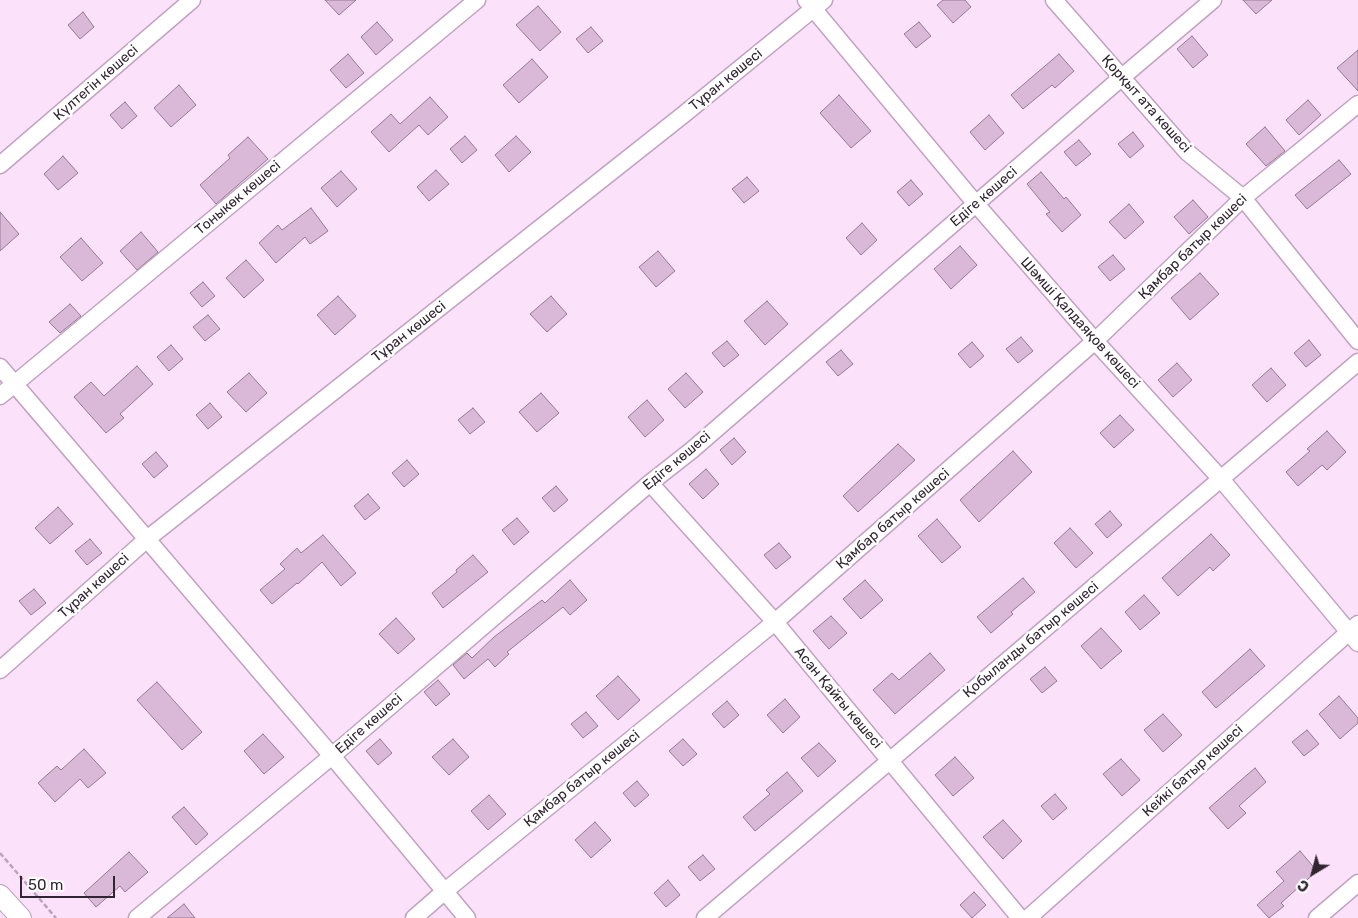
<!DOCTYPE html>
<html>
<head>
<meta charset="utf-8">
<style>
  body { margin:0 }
  #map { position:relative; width:1358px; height:918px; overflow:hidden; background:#fce1fa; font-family:Rubik,sans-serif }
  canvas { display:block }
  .north { position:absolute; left:1288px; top:848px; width:50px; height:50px; -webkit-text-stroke:4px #fff; paint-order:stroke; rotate:217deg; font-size:14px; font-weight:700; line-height:20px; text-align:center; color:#312531 }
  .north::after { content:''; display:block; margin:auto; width:18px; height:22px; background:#312531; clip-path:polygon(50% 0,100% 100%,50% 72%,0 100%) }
  .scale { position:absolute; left:20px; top:876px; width:95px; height:22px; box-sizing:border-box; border:2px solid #312531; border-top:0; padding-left:6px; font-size:15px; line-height:18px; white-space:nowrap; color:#312531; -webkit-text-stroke:4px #fff; paint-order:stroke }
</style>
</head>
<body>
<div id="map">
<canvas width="1358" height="918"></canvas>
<div class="north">С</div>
<div class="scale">50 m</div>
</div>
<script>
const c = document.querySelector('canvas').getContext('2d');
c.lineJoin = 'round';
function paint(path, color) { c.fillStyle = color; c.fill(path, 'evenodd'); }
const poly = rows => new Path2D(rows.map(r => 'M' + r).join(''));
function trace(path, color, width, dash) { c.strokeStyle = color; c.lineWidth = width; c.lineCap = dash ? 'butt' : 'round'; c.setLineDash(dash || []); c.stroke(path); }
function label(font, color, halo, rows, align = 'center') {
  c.font = font + ' Rubik,sans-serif'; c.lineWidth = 5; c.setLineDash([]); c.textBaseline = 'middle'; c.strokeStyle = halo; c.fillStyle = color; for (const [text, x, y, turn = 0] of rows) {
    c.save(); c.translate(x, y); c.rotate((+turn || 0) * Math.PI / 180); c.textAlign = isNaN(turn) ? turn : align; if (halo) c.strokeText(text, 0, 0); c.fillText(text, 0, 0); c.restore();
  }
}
const building = poly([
  [325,0,356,0,339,15,325,0],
  [943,0,965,0,971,7,953,23,937,5,943,0],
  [1243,0,1272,0,1256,14,1243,0],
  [538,6,561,32,540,51,516,25,538,6],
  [83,12,94,27,80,39,68,25,83,12],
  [377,22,393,40,376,55,361,37,377,22],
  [919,22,931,36,916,48,904,34,919,22],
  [591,27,603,41,588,53,576,39,591,27],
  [1192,36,1208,55,1193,68,1177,49,1192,36],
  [1358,50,1358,91,1337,68,1358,50],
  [348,54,364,73,346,88,330,70,348,54],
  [1059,54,1074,71,1055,88,1052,85,1023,109,1011,95,1059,54],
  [532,59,548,77,519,103,503,85,532,59],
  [179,85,196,105,171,127,154,108,179,85],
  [839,95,871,131,851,148,820,113,839,95],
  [430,97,448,117,428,135,419,125,389,152,371,132,391,114,400,124,430,97],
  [1308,100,1321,115,1299,135,1286,120,1308,100],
  [125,102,137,116,122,129,110,115,125,102],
  [989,115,1004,133,985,150,970,132,989,115],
  [1265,127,1285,151,1266,166,1246,144,1265,127],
  [1133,132,1144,146,1130,158,1118,144,1133,132],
  [465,136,477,150,462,163,450,149,465,136],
  [516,136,531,152,509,172,495,155,516,136],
  [248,137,268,159,216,204,200,185,230,158,228,155,248,137],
  [1079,140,1091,154,1076,166,1064,152,1079,140],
  [63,156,78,173,58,190,44,174,63,156],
  [1339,160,1351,174,1307,209,1295,195,1339,160],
  [436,170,449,184,429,201,417,187,436,170],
  [341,171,357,189,337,207,321,188,341,171],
  [1041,172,1064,199,1066,197,1081,215,1062,232,1046,214,1050,212,1027,184,1041,172],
  [747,177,759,191,744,203,732,189,747,177],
  [911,180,923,194,909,206,897,192,911,180],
  [1193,200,1208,217,1189,234,1174,217,1193,200],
  [1129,204,1144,222,1125,239,1109,222,1129,204],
  [311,208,328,231,310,244,305,237,276,263,259,243,278,225,282,230,311,208],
  [0,212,19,234,0,251,0,212],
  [862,223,877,240,861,255,846,238,862,223],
  [141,232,158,252,137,270,120,251,141,232],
  [81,238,103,263,82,281,60,257,81,238],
  [960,246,977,265,951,289,934,269,960,246],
  [658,251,675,271,656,287,639,267,658,251],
  [1113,255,1125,269,1110,281,1098,267,1113,255],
  [246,260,264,280,244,298,226,278,246,260],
  [1200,273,1219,294,1190,320,1171,298,1200,273],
  [203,282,215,296,202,307,190,293,203,282],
  [338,296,356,316,335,335,317,315,338,296],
  [551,296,567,314,547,332,530,314,551,296],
  [767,301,788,324,765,345,744,321,767,301],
  [70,304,81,316,60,333,49,322,70,304],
  [208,315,220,329,205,341,193,327,208,315],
  [1021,337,1033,351,1018,363,1006,349,1021,337],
  [1309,340,1321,355,1306,367,1294,353,1309,340],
  [727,341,739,355,724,367,712,353,727,341],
  [972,342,984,356,970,368,958,354,972,342],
  [171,345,183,359,169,371,157,357,171,345],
  [841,350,853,364,838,376,826,362,841,350],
  [1177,363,1192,380,1173,397,1158,380,1177,363],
  [137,366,153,384,120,414,124,418,106,433,74,397,91,382,104,396,137,366],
  [1271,368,1286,385,1267,402,1252,385,1271,368],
  [249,373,267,393,246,412,227,392,249,373],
  [686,373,703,392,685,408,668,389,686,373],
  [541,393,559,413,537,432,519,412,541,393],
  [647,400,664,420,645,437,628,417,647,400],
  [210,403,222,417,208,429,196,415,210,403],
  [473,408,485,422,470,434,458,420,473,408],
  [1120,415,1134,430,1114,448,1100,433,1120,415],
  [1327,431,1346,452,1327,470,1322,465,1298,486,1286,472,1310,451,1307,449,1327,431],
  [734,438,746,452,732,465,720,450,734,438],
  [898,444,915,460,858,512,843,496,898,444],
  [1013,451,1032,472,979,522,960,500,1013,451],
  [156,452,168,466,154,478,142,464,156,452],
  [407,460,419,474,404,487,392,473,407,460],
  [706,469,719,484,703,499,689,484,706,469],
  [556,486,568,500,554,512,542,498,556,486],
  [368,494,380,508,365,520,354,506,368,494],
  [58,507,73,524,50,544,35,528,58,507],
  [1110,511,1122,525,1107,538,1095,524,1110,511],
  [517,518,529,532,514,545,502,530,517,518],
  [937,519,961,547,942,563,918,536,937,519],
  [1070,528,1093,553,1076,568,1054,543,1070,528],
  [1211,534,1230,555,1213,571,1210,567,1178,596,1162,578,1211,534],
  [323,535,356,573,341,586,322,562,298,584,297,583,272,604,260,590,285,569,280,564,297,548,301,553,323,535],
  [90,539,102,553,87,565,75,551,90,539],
  [779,543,791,557,776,569,764,555,779,543],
  [473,555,488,572,443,608,432,593,457,572,456,570,473,555],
  [1023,578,1035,592,1011,612,1013,614,991,633,977,617,1023,578],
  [570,580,587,600,570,615,563,607,507,652,509,654,495,667,488,659,464,679,453,665,467,653,472,658,494,637,542,600,545,603,570,580],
  [865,580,883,600,861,619,843,599,865,580],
  [34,589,46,603,31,615,19,601,34,589],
  [1144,595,1160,613,1140,630,1125,612,1144,595],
  [831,616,847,633,829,649,813,631,831,616],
  [396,618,415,639,398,654,379,634,396,618],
  [1101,628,1122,651,1101,669,1081,646,1101,628],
  [1250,649,1265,666,1216,708,1202,692,1250,649],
  [930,653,945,670,895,714,873,690,892,673,899,680,930,653],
  [1045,667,1057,681,1042,693,1030,679,1045,667],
  [618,676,640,700,618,720,596,696,618,676],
  [438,680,450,694,436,706,424,692,438,680],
  [157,682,202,732,182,750,137,700,157,682],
  [1339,696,1358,718,1358,723,1340,739,1319,714,1339,696],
  [785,699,800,717,783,733,767,715,785,699],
  [727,701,739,715,724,728,712,714,727,701],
  [586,712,598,726,583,738,571,724,586,712],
  [1163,714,1182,735,1163,752,1144,730,1163,714],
  [1307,730,1319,744,1304,756,1292,742,1307,730],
  [263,734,284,757,264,774,244,751,263,734],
  [380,739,392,753,378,765,366,751,380,739],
  [453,739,469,757,449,775,432,757,453,739],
  [683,739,697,754,683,766,669,751,683,739],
  [819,743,836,761,818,777,801,758,819,743],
  [84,749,106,773,88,788,80,779,55,802,38,783,57,766,61,770,84,749],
  [955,757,974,778,953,796,935,775,955,757],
  [1121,759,1140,780,1122,796,1103,774,1121,759],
  [1255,768,1266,782,1239,806,1246,813,1228,829,1209,808,1255,768],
  [787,772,803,791,755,831,743,817,770,794,766,790,787,772],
  [637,781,649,795,635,807,623,793,637,781],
  [1055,794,1067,808,1053,820,1041,806,1055,794],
  [489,795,506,814,488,830,471,811,489,795],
  [184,807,208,834,196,845,172,817,184,807],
  [1003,820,1022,841,1003,859,983,837,1003,820],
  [595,822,611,840,591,858,575,840,595,822],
  [1300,851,1317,871,1281,903,1284,906,1269,918,1257,905,1284,881,1276,872,1300,851],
  [129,852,148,872,125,892,120,886,96,907,84,893,129,852],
  [703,855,715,869,700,881,688,867,703,855],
  [668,880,680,895,666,907,654,893,668,880],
  [974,892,986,905,972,918,960,905,974,892],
  [184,904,195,918,167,918,184,904]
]);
const path = poly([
  [0,853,56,918]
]);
const minor = poly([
  [806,0,976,204,1095,341,1221,479,1358,643],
  [1054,0,1187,152,1243,198,1358,341],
  [0,165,192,0],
  [0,367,332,756,467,918],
  [0,396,477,0],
  [650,483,775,622,1020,918],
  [0,670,147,539,683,115,824,0],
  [137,918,332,756,650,483,692,450,1121,78,1213,0],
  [414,918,445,891,775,622,1095,341,1243,198,1358,104],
  [705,918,1358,362],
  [1028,918,1358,624],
  [1317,918,1358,883]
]);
const major = poly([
  [0,895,21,918]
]);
const streetNames = [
  ["Тұран көшесі",726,80,-39],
  ["Күлтегін көшесі",96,83,-41],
  ["Қорқыт ата көшесі",1146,104,48],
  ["Едіге көшесі",984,197,-41],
  ["Тоныкөк көшесі",238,198,-40],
  ["Қамбар батыр көшесі",1193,247,-44],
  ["Шәмші Қалдаяқов көшесі",1080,323,48],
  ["Тұран көшесі",409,332,-38],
  ["Едіге көшесі",677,461,-40],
  ["Қамбар батыр көшесі",893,519,-41],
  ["Тұран көшесі",94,586,-42],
  ["Қобыланды батыр көшесі",1031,640,-40],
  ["Асан Қайғы көшесі",838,698,50],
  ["Едіге көшесі",369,724,-41],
  ["Кейкі батыр көшесі",1193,771,-42],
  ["Қамбар батыр көшесі",582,779,-39]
];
paint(building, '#d9b9d7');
trace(building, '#967894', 1);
trace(minor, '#c1a2bf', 19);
trace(major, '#c1a2bf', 22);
trace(path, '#bba4b9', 2.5, [5, 2.5]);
trace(minor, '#fff', 16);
trace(major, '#fff', 20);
label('14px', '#312531', '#fff', streetNames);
</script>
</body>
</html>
